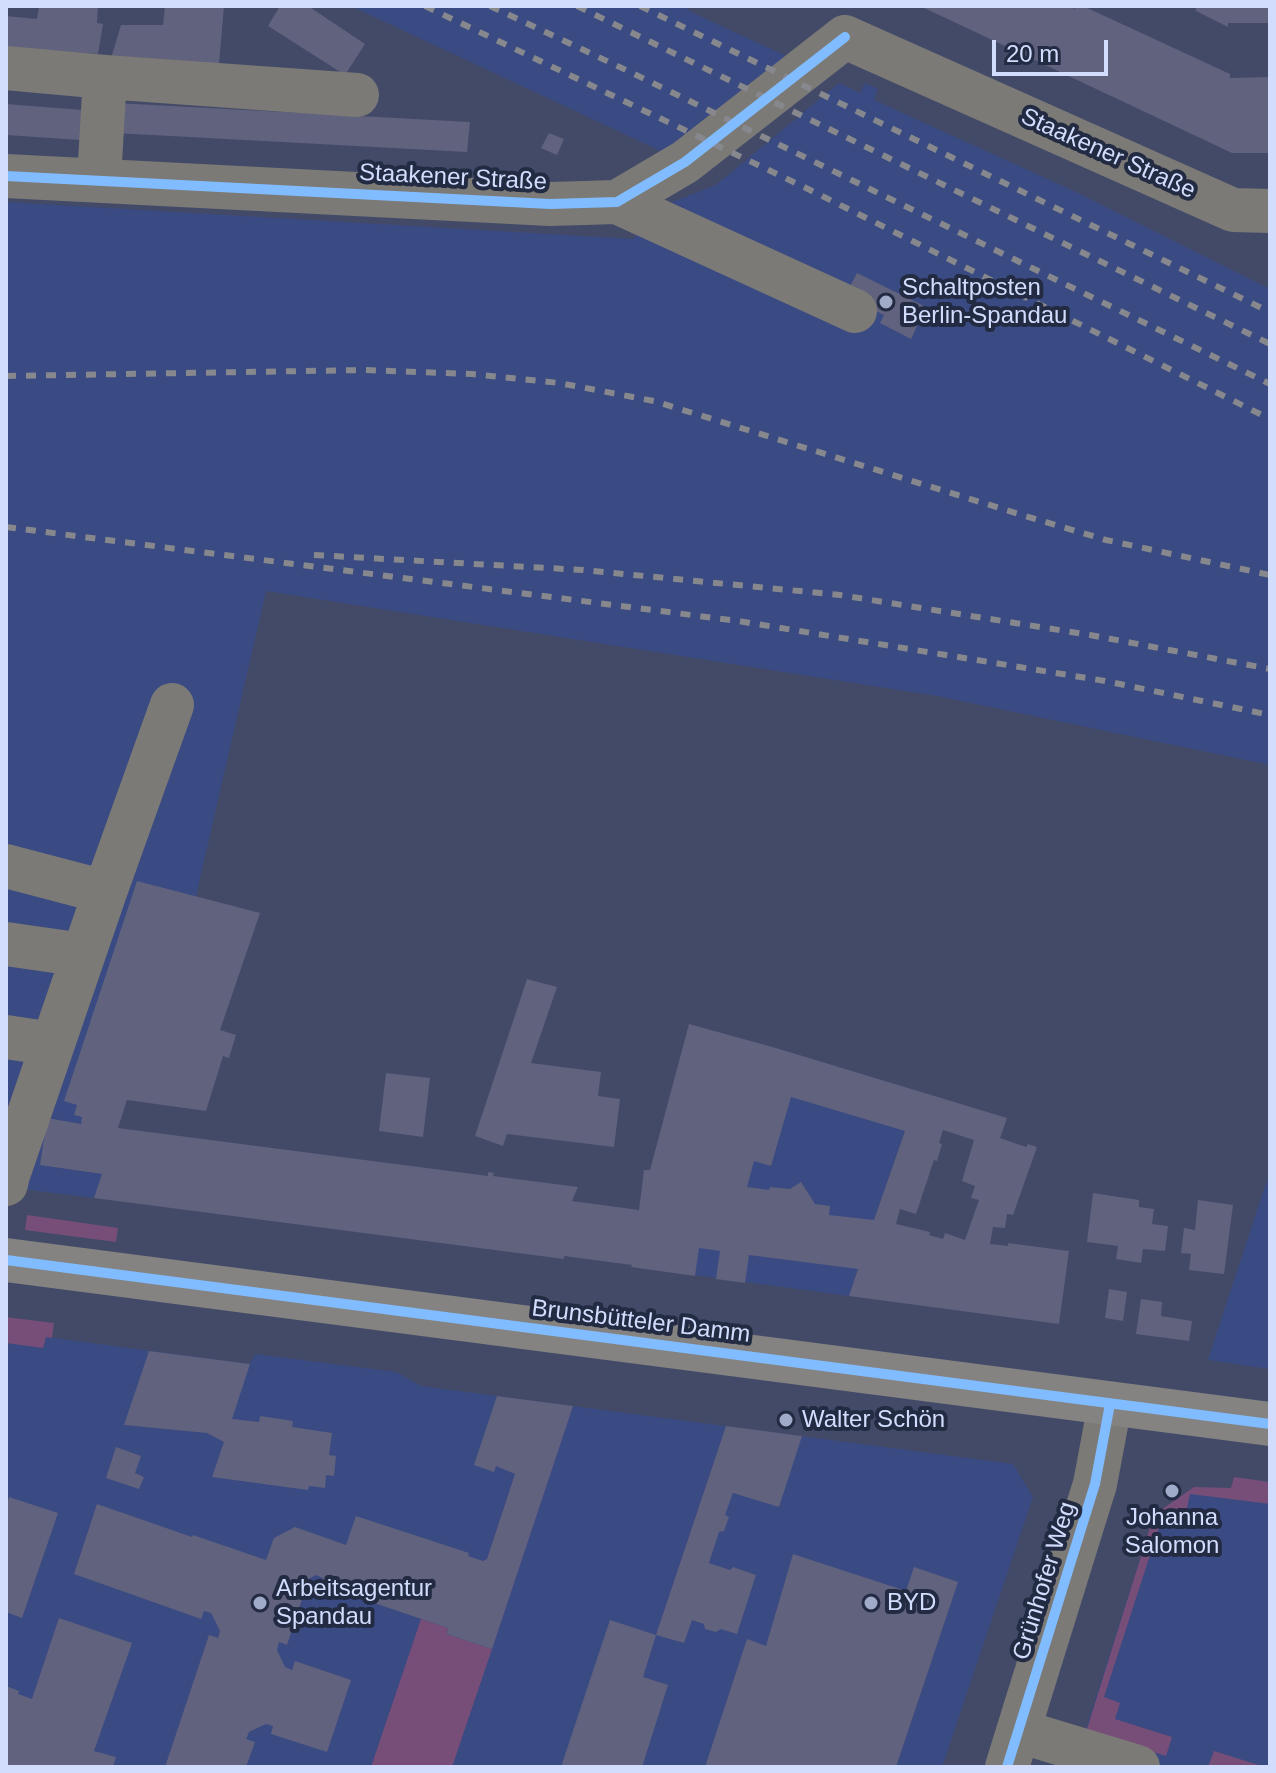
<!DOCTYPE html>
<html>
<head>
<meta charset="utf-8">
<style>
  body { margin:0 }
  #map { position:relative; width:1276px; height:1773px; overflow:hidden; background:#424a68; font-family:Arial,sans-serif }
  canvas { display:block }
  .frame { position:absolute; inset:0; border:8px solid #d2ddfd; pointer-events:none }
  .scale { position:absolute; left:992px; top:40px; width:116px; height:36px; box-sizing:border-box; border:4px solid #d2ddfd; border-top:0; padding-left:10px; font-size:24px; line-height:28px; white-space:nowrap; color:#d2ddfd; -webkit-text-stroke:6px #232b43; paint-order:stroke }
</style>
</head>
<body>
<div id="map">
<canvas width="1276" height="1773"></canvas>
<div class="frame"></div>
<div class="scale">20 m</div>
</div>
<script>
const c = document.querySelector('canvas').getContext('2d');
c.lineJoin = 'round';
function paint(path, color) { c.fillStyle = color; c.fill(path, 'evenodd'); }
const poly = rows => new Path2D(rows.map(r => 'M' + r).join(''));
function trace(path, color, width, dash) { c.strokeStyle = color; c.lineWidth = width; c.lineCap = dash ? 'butt' : 'round'; c.setLineDash(dash || []); c.stroke(path); }
function label(font, color, halo, rows, align = 'center') {
  c.font = font + ' Arial,sans-serif'; c.lineWidth = 8; c.setLineDash([]); c.textBaseline = 'middle'; c.strokeStyle = halo; c.fillStyle = color; for (const [text, x, y, turn = 0] of rows) {
    c.save(); c.translate(x, y); c.rotate((+turn || 0) * Math.PI / 180); c.textAlign = isNaN(turn) ? turn : align; if (halo) c.strokeText(text, 0, 0); c.fillText(text, 0, 0); c.restore();
  }
}
const built = poly([
  [351,6,684,6,691,12,786,56,665,153],
  [839,83,860,93,865,83,878,89,874,100,1074,191,1270,289,1270,765,937,696,266,591,196,896,94,1198,6,1187,6,202,633,239,670,203,716,185],
  [776,1048,918,1091,849,1296,658,1270],
  [1270,1173,1270,1369,1208,1360,1262,1195],
  [46,1337,250,1364,255,1354,396,1372,421,1386,1013,1464,1033,1497,942,1767,6,1767,6,1343,43,1348],
  [1234,1477,1270,1482,1270,1767,1074,1767,1153,1518,1158,1512,1194,1487,1231,1488]
]);
const green = poly([
  [27,1215,118,1228,116,1242,25,1230],
  [6,1317,54,1323,52,1338,46,1337,43,1348,6,1343],
  [1234,1477,1270,1482,1270,1504,1190,1494,1185,1518,1180,1521,1162,1518,1104,1697,1120,1703,1115,1719,1172,1737,1166,1756,1086,1732,1153,1518,1158,1512,1194,1487,1231,1488],
  [421,1619,448,1628,447,1634,492,1649,452,1767,371,1767],
  [1214,1751,1265,1767,1208,1767]
]);
const building = poly([
  [39,6,98,6,97,23,103,24,98,54,6,47,6,16,37,19],
  [165,6,224,6,219,64,112,59,112,55,121,25,163,25],
  [280,6,308,6,365,44,345,75,268,26],
  [920,6,1069,6,1075,9,1076,6,1083,6,1230,74,1230,78,1270,77,1270,153,1232,153],
  [1196,6,1270,6,1270,23,1228,23,1228,27,1196,11],
  [116,103,470,122,467,152,115,133],
  [6,104,82,110,80,140,6,135],
  [549,133,564,139,557,155,541,148],
  [857,273,926,307,911,339,880,323,884,315,845,296],
  [137,881,260,913,220,1030,236,1035,229,1058,223,1056,206,1111,127,1100,118,1128,488,1176,488,1172,494,1173,493,1176,578,1187,572,1201,639,1210,644,1170,650,1170,689,1024,776,1048,1007,1118,1000,1138,1026,1147,1028,1144,1037,1147,1013,1215,1007,1214,1005,1228,993,1227,990,1244,1008,1246,1008,1243,1069,1251,1059,1324,849,1296,858,1269,749,1255,745,1283,716,1279,720,1251,699,1248,695,1276,631,1267,632,1265,564,1256,564,1259,94,1198,102,1174,40,1165,47,1118,81,1124,82,1117,74,1115,77,1105,64,1101],
  [791,1097,905,1131,874,1220,829,1215,830,1206,815,1204,801,1182,790,1189,770,1187,769,1190,747,1187,754,1161,771,1166],
  [943,1130,974,1140,962,1181,975,1186,971,1198,979,1200,965,1240,945,1233,943,1239,929,1235,930,1232,896,1224,900,1209,916,1214,934,1160,937,1161,942,1144,939,1143],
  [527,979,557,987,531,1063,601,1072,598,1096,620,1099,614,1147,507,1134,503,1146,475,1136],
  [386,1073,430,1078,423,1137,379,1131],
  [1093,1193,1139,1200,1139,1207,1154,1209,1152,1224,1168,1226,1165,1251,1143,1249,1141,1263,1116,1259,1118,1246,1087,1242],
  [1198,1200,1233,1205,1224,1274,1189,1270,1191,1254,1181,1253,1184,1228,1195,1230],
  [1109,1289,1127,1292,1123,1321,1105,1318],
  [1141,1299,1162,1302,1161,1316,1192,1321,1189,1341,1136,1334],
  [149,1351,250,1364,232,1419,259,1422,260,1416,293,1421,292,1427,332,1433,329,1455,336,1456,334,1476,326,1475,325,1488,309,1486,308,1490,212,1477,224,1442,207,1433,124,1425],
  [497,1396,573,1406,492,1649,447,1634,448,1628,321,1585,323,1578,316,1575,299,1584,296,1591,304,1593,287,1645,279,1642,277,1650,285,1667,292,1670,295,1661,351,1680,327,1752,271,1734,273,1726,266,1724,249,1732,246,1739,255,1742,246,1767,165,1767,209,1635,218,1638,220,1631,211,1613,204,1611,201,1619,74,1574,97,1504,192,1537,193,1535,266,1560,274,1538,295,1527,346,1545,356,1516,469,1553,468,1556,483,1561,487,1559,515,1474,496,1466,494,1472,474,1465],
  [726,1426,802,1436,779,1507,733,1493,725,1515,729,1517,724,1531,719,1532,709,1563,730,1570,733,1567,756,1575,737,1634,721,1629,716,1632,705,1629,704,1624,692,1620,684,1643,656,1635],
  [116,1447,141,1456,135,1473,144,1477,139,1489,106,1478],
  [9,1497,58,1513,22,1618,6,1612,6,1498,9,1499],
  [793,1554,906,1591,914,1567,958,1582,896,1767,705,1767,747,1639,766,1646],
  [59,1618,132,1643,94,1751,116,1757,113,1767,6,1767,6,1686,19,1691,18,1694,32,1699],
  [610,1620,656,1635,643,1677,668,1685,642,1767,561,1767]
]);
const minor = poly([
  [845,37,1233,210,1270,211],
  [6,68,105,77],
  [6,176,550,204,617,202,685,162,845,37],
  [99,179,105,77,357,95],
  [617,202,855,311],
  [6,866,105,892],
  [6,944,83,955],
  [6,1037,53,1044],
  [6,1184,8,1175,105,892,172,705],
  [1019,1731,1138,1767],
  [1007,1767,1095,1484,1110,1404]
]);
const major = poly([
  [6,1260,1270,1424]
]);
const rail = poly([
  [425,6,804,187,1270,419],
  [490,6,626,70,1270,384],
  [577,6,1270,344],
  [640,6,1270,312],
  [6,376,364,370,472,374,559,383,654,401,1022,515,1106,540,1270,575],
  [6,527,738,621,1105,681,1270,715],
  [314,555,583,570,840,595,1090,635,1270,669]
]);
const cycleway = poly([
  [6,176,550,204,617,202,685,162,845,37],
  [6,1260,1270,1424],
  [1007,1767,1095,1484,1110,1404]
]);
const markers = [
  [886,302,8,"#a0aac9"],
  [786,1420,8,"#a0aac9"],
  [1172,1491,8,"#a0aac9"],
  [260,1603,8,"#a0aac9"],
  [871,1603,8,"#a0aac9"]
];
const streetNames = [
  ["Staakener Straße",1108,154,24],
  ["Staakener Straße",453,178,3],
  ["Brunsbütteler Damm",641,1322,7],
  ["Grünhofer Weg",1045,1581,-73]
];
const poiNames = [
  ["Schaltposten",902,288],
  ["Berlin-Spandau",902,316],
  ["Walter Schön",802,1420],
  ["Johanna",1172,1518,"center"],
  ["Salomon",1172,1546,"center"],
  ["Arbeitsagentur",276,1589],
  ["Spandau",276,1617],
  ["BYD",887,1603]
];
paint(built, '#3a4a82');
paint(green, '#774e78');
paint(building, '#61627e');
trace(minor, '#7c7a76', 44);
trace(major, '#848382', 44);
trace(rail, '#87888d', 6, [10, 10]);
trace(cycleway, '#80bcff', 10);
for (const [x, y, r, color] of markers) { const dot = new Path2D(); dot.arc(x, y, r, 0, 2 * Math.PI); c.fillStyle = color; c.fill(dot); trace(dot, '#232b43', 3); }
label('24px', '#d2ddfd', '#232b43', streetNames);
label('24px', '#d2ddfd', '#232b43', poiNames, 'left');
</script>
</body>
</html>
